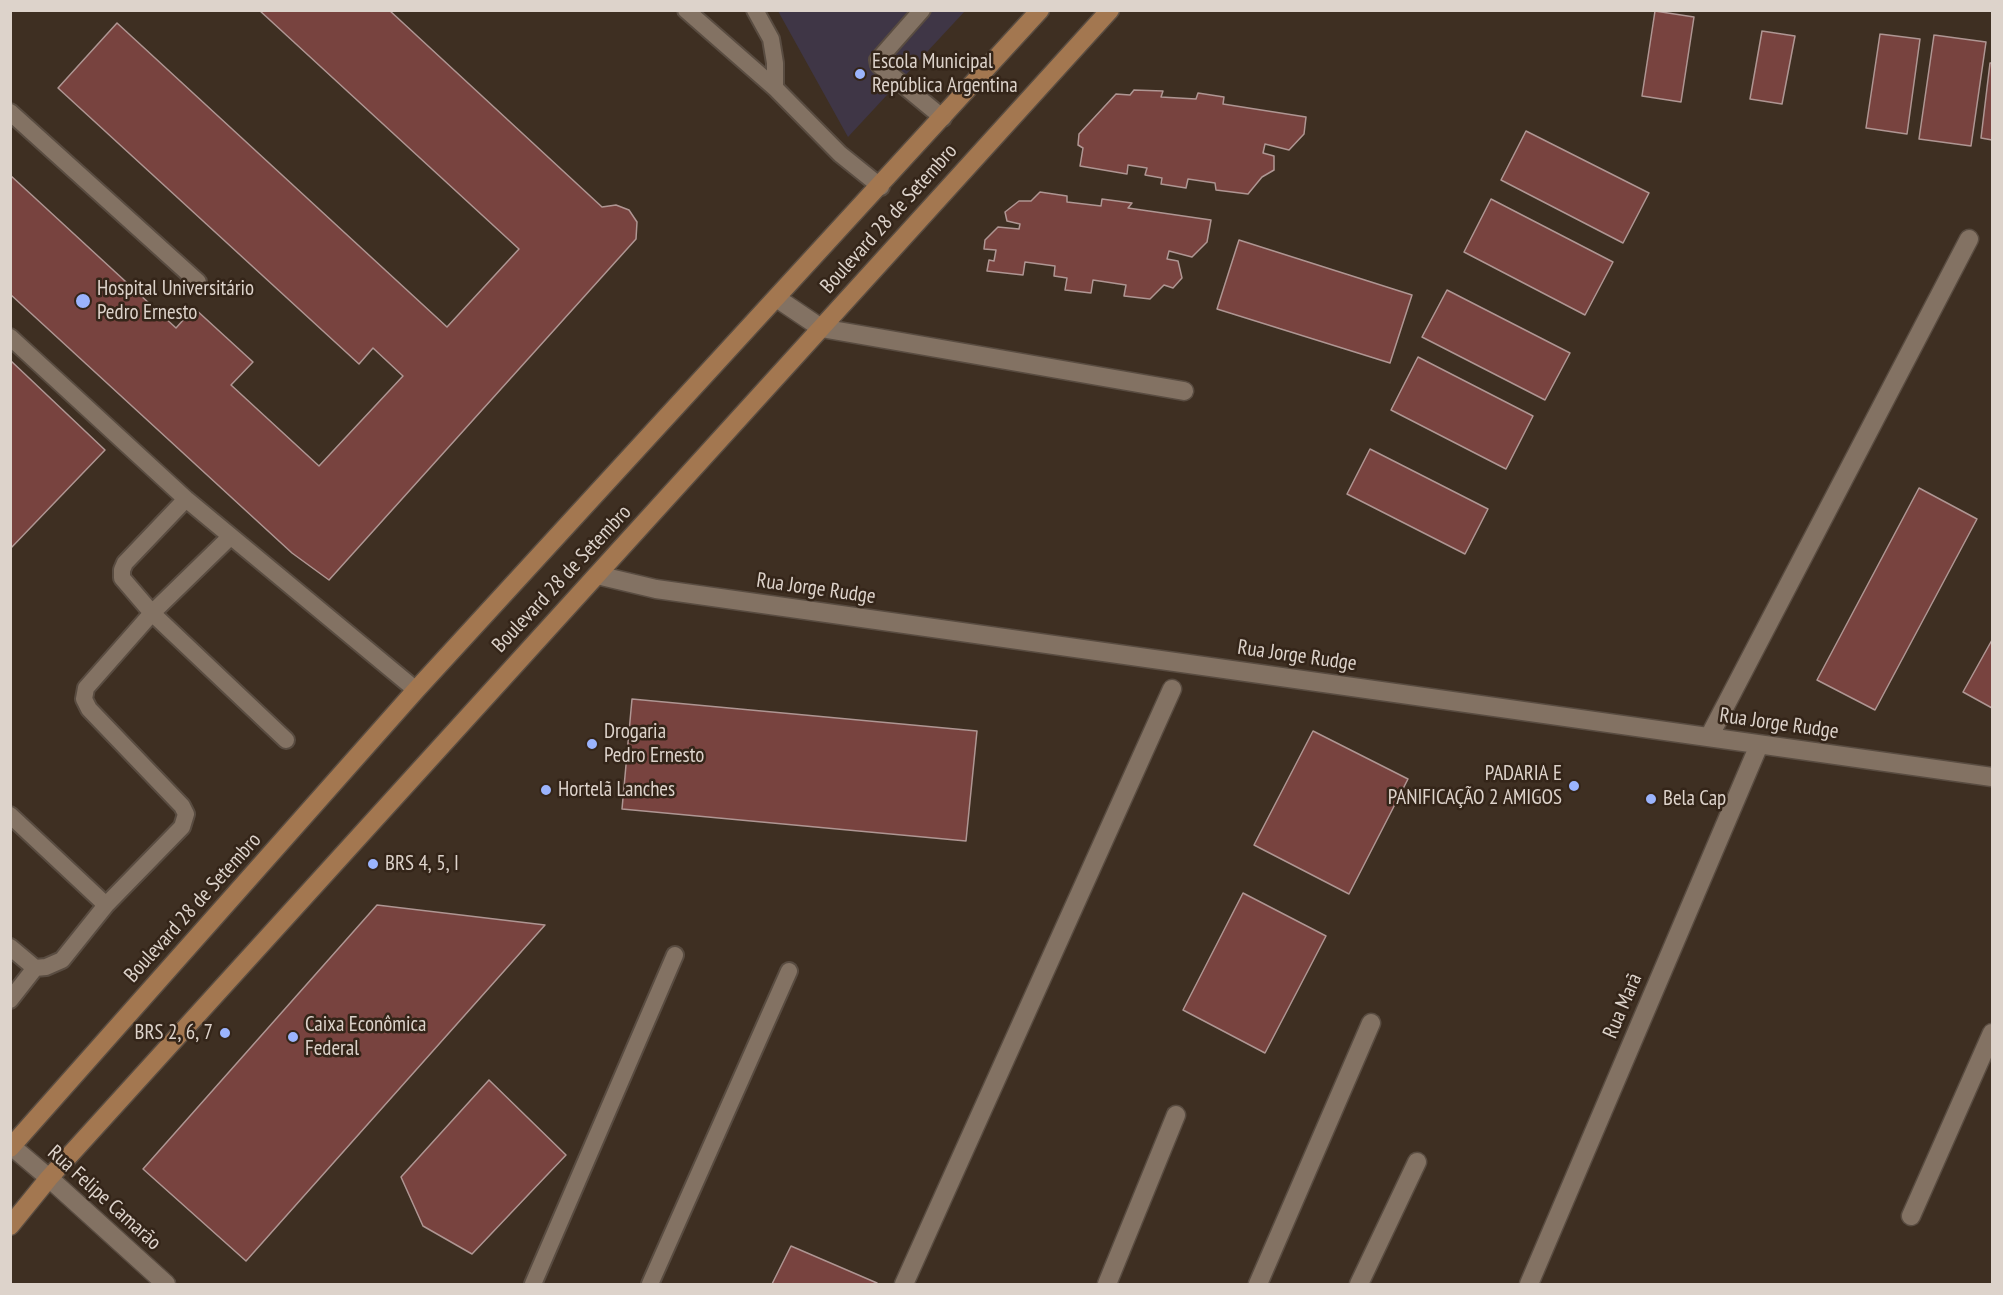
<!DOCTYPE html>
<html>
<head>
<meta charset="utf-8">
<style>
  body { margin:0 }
  #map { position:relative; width:2003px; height:1295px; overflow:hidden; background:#3e2f22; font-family:"PT Sans Narrow",sans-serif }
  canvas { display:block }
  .frame { position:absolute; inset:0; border:12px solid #ddd3cb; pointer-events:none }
</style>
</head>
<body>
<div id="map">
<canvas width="2003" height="1295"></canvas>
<div class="frame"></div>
</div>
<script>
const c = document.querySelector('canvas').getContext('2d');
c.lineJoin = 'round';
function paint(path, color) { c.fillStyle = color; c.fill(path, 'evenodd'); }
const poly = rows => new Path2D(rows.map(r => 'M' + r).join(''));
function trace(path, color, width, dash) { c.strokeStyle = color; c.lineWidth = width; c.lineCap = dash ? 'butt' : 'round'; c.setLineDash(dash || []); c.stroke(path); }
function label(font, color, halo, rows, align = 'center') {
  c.font = font + ' "PT Sans Narrow",sans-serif'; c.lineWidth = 5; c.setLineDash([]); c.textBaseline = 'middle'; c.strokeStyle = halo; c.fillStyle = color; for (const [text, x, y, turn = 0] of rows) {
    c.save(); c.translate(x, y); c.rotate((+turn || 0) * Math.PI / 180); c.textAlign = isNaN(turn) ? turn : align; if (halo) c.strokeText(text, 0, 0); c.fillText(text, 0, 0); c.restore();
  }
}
const education = poly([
  [778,11,965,11,848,137]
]);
const building = poly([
  [259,10,389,10,602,207,616,205,629,210,637,222,636,239,329,580,292,553,10,294,10,175,176,328,194,308,253,362,231,385,319,466,403,376,373,348,359,364,58,88,117,23,447,327,519,249,259,10],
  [1655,11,1694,17,1681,102,1642,96,1655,11],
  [1762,31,1795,36,1782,104,1750,99,1762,31],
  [1880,34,1920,39,1907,134,1866,128,1880,34],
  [1934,35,1986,42,1971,146,1919,139,1934,35],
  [1990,63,1992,63,1992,140,1981,138,1990,63],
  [1134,90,1163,91,1161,97,1196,99,1198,93,1224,97,1223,104,1306,117,1304,134,1289,150,1265,144,1263,153,1274,156,1274,170,1262,177,1248,194,1216,190,1215,183,1188,179,1186,188,1161,184,1162,178,1145,175,1147,168,1128,165,1127,174,1080,166,1083,148,1078,145,1079,134,1116,94,1130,95,1134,90],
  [1526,131,1649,193,1623,243,1501,180,1526,131],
  [1040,192,1067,196,1067,202,1101,206,1102,199,1132,203,1128,208,1211,220,1207,242,1192,257,1169,251,1167,259,1178,261,1182,278,1173,288,1164,285,1150,299,1124,296,1126,285,1093,280,1091,293,1065,290,1067,278,1054,276,1055,266,1025,262,1023,275,987,271,989,260,994,261,996,250,984,249,985,240,998,227,1019,229,1020,224,1007,221,1005,212,1019,201,1031,201,1040,192],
  [1491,199,1613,262,1585,315,1464,252,1491,199],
  [1239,240,1412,295,1390,363,1217,309,1239,240],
  [1447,290,1570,353,1545,400,1422,337,1447,290],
  [1418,357,1533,416,1506,469,1391,410,1418,357],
  [10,360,105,450,10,549,10,360],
  [1370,449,1488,509,1465,554,1347,494,1370,449],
  [1919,488,1977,519,1875,710,1817,680,1919,488],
  [1992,640,1992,708,1963,692,1992,640],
  [632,699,977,731,966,841,622,809,632,699],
  [1313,731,1408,779,1349,894,1254,845,1313,731],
  [1243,893,1326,936,1265,1053,1183,1010,1243,893],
  [377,905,545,925,246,1261,143,1169,377,905],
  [489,1080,566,1155,472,1254,423,1226,401,1177,489,1080],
  [791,1246,877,1283,877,1284,772,1284,791,1246]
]);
const lane = poly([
  [686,10,775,88,840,154,881,187],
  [755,10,771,39,775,63,775,88],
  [922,10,878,60,879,65,943,118],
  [10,112,198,282],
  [10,337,186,499,416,690],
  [186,499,125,563,122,570,122,578,152,613,230,537],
  [10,815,106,905],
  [10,947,35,968],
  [10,1000,35,968,46,967,62,960,106,905,182,827,186,814,182,806,89,709,84,699,86,688,152,613,286,740],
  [533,1284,675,955],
  [650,1284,789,971]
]);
const street = poly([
  [778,299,821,328,1184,391],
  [597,575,656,589,1992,777],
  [1709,737,1969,239],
  [49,1178,166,1284],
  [1911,1216,1992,1033],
  [904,1284,1172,689],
  [1107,1284,1176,1115],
  [1258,1284,1371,1023],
  [1359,1284,1417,1162],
  [1529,1284,1759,745]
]);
const secondary = poly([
  [10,1145,49,1178]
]);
const primary = poly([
  [10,1148,416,690,1040,10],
  [10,1226,49,1178,1110,10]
]);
const markers = [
  [860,74,6,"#9bb4fd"],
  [83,301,8,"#9bb4fd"],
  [592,744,6,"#9bb4fd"],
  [1574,786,6,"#9bb4fd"],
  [546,790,6,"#9bb4fd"],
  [1651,799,6,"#9bb4fd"],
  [373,864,6,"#9bb4fd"],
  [225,1033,6,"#9bb4fd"],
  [293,1037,6,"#9bb4fd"]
];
const poiNames = [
  ["Escola Municipal",872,62],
  ["República Argentina",872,86],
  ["Hospital Universitário",97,289],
  ["Pedro Ernesto",97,313],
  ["Drogaria",604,732],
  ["Pedro Ernesto",604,756],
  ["PADARIA E",1562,774,"right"],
  ["PANIFICAÇÃO 2 AMIGOS",1562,798,"right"],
  ["Hortelã Lanches",558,790],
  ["Bela Cap",1663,799],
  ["BRS 4, 5, I",385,864],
  ["Caixa Econômica",305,1025],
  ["Federal",305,1049],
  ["BRS 2, 6, 7",213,1033,"right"]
];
const streetNames = [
  ["Boulevard 28 de Setembro",889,219,-48],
  ["Boulevard 28 de Setembro",562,579,-47],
  ["Rua Jorge Rudge",816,589,8],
  ["Rua Jorge Rudge",1297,656,8],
  ["Rua Jorge Rudge",1779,724,8],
  ["Boulevard 28 de Setembro",193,908,-48],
  ["Rua Marã",1623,1006,-67],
  ["Rua Felipe Camarão",104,1198,42]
];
paint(education, '#3f3646');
paint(building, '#78433f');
trace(building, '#af9693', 1.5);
trace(lane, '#594c41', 20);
trace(street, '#594c41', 21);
trace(secondary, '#594c41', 21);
trace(primary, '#594c41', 21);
trace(lane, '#837263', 16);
trace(street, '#837263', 18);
trace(secondary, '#837263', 18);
trace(primary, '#a37750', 18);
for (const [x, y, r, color] of markers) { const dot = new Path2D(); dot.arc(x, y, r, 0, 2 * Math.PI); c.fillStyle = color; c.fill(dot); trace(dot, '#342519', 2); }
label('21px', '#ddd3cb', '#342519', poiNames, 'left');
label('21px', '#ddd3cb', '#342519', streetNames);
</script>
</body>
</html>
